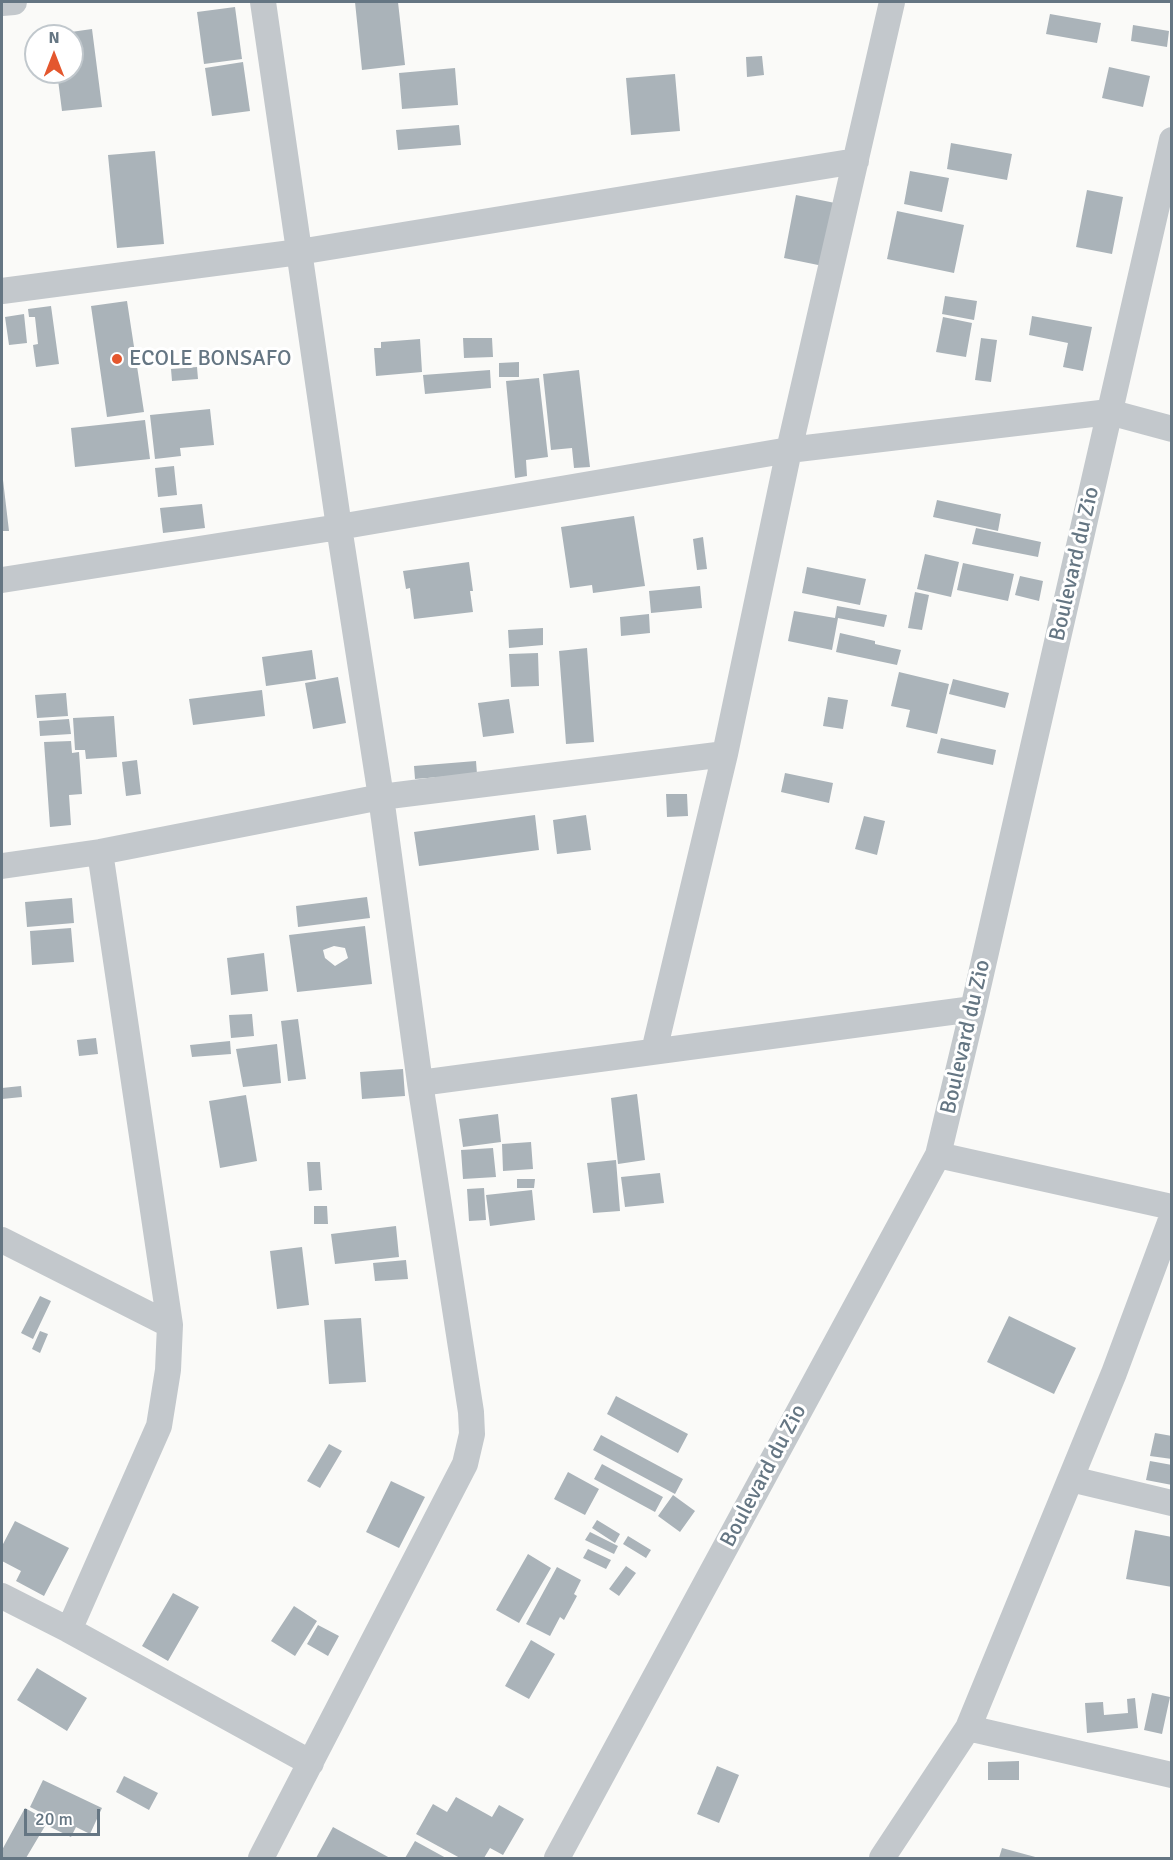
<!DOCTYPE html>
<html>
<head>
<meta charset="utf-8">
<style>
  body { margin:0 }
  #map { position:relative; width:1173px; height:1860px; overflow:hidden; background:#fafaf8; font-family:Signika,sans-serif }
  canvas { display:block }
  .frame { position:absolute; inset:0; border:3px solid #657683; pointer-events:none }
  .north { position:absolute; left:24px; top:24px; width:60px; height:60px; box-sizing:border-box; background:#fff; border:2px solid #c1c8cd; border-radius:50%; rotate:0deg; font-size:16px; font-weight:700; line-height:24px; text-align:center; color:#657683 }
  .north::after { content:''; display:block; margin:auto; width:21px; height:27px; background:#e4572e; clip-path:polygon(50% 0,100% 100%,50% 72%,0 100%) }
  .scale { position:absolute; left:24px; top:1809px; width:76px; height:27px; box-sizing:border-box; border:3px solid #657683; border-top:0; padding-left:8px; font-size:18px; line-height:21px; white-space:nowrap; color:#657683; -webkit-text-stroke:4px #fff; paint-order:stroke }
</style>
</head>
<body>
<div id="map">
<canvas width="1173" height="1860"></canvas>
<div class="frame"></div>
<div class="north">N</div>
<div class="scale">20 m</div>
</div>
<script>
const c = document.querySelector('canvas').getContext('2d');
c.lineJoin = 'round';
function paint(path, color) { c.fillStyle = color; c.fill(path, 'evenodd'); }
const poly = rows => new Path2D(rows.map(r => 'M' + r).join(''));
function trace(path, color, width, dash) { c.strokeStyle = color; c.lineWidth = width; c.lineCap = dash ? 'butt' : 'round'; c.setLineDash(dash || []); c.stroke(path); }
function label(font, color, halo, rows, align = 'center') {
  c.font = font + ' Signika,sans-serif'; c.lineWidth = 6; c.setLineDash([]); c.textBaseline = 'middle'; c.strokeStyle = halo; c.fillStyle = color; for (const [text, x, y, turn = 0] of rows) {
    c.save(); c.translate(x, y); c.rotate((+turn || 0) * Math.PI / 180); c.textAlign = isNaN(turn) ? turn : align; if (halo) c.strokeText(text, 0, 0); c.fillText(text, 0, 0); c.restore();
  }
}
const building = poly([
  [355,2,398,2,405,65,362,70],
  [235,7,242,59,204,64,197,12],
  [1050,14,1101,23,1097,43,1046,34],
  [1133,25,1169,31,1167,47,1131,41],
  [92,29,102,107,62,111,57,72,72,72,72,36,50,35],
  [762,56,764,75,747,77,746,57],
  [243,62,250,111,212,116,205,68],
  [1109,67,1150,76,1143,107,1102,98],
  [455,68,458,105,402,109,399,73],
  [675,74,680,131,631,135,626,78],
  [459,125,461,145,398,150,396,130],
  [951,143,1012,154,1007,180,947,169],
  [155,151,164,244,117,248,108,155],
  [910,171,949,178,942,212,904,204],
  [1087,190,1123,197,1112,254,1076,247],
  [796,195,835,203,823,266,784,258],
  [897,211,964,225,954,273,887,259],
  [945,296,977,301,974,320,942,314],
  [127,301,144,412,107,417,91,306],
  [51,306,59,364,36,367,33,345,38,344,35,317,29,317,28,309],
  [24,314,27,343,9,345,5,317],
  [1032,316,1092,327,1083,371,1063,367,1068,343,1029,335],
  [943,317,972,323,966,357,936,352],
  [463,338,492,338,493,357,464,358],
  [981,338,997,340,991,382,975,380],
  [420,339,422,372,376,376,374,348,381,348,381,342],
  [519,362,519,377,499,377,499,363],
  [197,367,198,379,172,381,171,369],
  [490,370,491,388,425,394,423,375],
  [579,370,590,467,574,468,572,448,551,450,543,374],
  [539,378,548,457,526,460,527,476,515,478,506,381],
  [210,409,214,445,180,448,181,456,155,459,150,415],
  [145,420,150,459,75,467,71,428],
  [174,466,177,495,158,497,155,468],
  [2,480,3,480,9,531,2,531],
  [937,500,1001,514,998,531,933,517],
  [202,504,205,528,163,533,160,508],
  [634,516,645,586,593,593,592,585,570,588,561,527],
  [976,528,1041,542,1038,557,972,544],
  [703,537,707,569,697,570,693,539],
  [925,554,959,562,951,597,917,589],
  [469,562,473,591,470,591,473,612,414,619,410,588,406,589,403,571],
  [963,563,1014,574,1008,601,957,590],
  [807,567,866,579,860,605,802,593],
  [1020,576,1043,581,1039,601,1015,595],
  [700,586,702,608,651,613,649,591],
  [915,592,929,595,922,630,908,628],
  [837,606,887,615,884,627,838,618,832,650,788,641,794,611,835,618],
  [649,614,650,633,621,636,620,617],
  [543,628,543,645,509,648,508,630],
  [840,633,875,641,875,644,901,650,897,665,836,652],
  [587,648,594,742,566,744,559,651],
  [312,650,316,679,266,686,262,657],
  [538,653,539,686,511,687,509,654],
  [899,672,949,684,937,734,906,727,910,710,891,706],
  [338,677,346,723,313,729,305,683],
  [953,679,1009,693,1005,708,949,694],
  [262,690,265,716,193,725,189,699],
  [66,693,68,716,37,718,35,695],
  [828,697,848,700,843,729,823,726],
  [509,699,514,733,483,737,478,703],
  [114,716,117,757,86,759,85,750,75,750,73,718],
  [69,719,71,734,40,736,39,721],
  [941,738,996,750,993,765,937,753],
  [71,741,72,753,79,752,82,794,69,795,71,825,50,827,44,742],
  [137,760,141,794,126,796,122,762],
  [476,761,477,774,415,779,414,766],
  [785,773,833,783,829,803,781,792],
  [666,794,687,794,688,816,667,817],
  [535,815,539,850,419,866,414,832],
  [586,815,591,850,557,854,553,820],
  [864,816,885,821,877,855,855,849],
  [367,897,370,918,298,927,296,906],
  [72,898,74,923,27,927,25,902],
  [365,926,372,984,297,992,289,935],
  [334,946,345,948,348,958,335,966,325,958,323,950],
  [71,928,74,962,32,965,30,931],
  [264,953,268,991,231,995,227,958],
  [252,1014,254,1036,231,1038,229,1015],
  [298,1019,306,1079,288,1081,281,1021],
  [96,1038,98,1054,79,1056,77,1040],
  [230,1041,231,1054,192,1057,190,1045],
  [277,1044,281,1083,243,1087,236,1049],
  [403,1069,405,1096,362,1099,360,1072],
  [21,1086,22,1097,2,1099,2,1088],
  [637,1094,645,1160,618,1164,611,1098],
  [246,1095,257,1161,220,1168,209,1101],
  [498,1114,501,1142,463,1147,459,1119],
  [531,1142,533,1169,503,1171,502,1144],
  [493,1148,496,1177,463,1179,461,1150],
  [616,1160,620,1211,593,1213,587,1163],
  [307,1162,320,1162,322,1190,309,1191],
  [660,1173,664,1203,625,1207,621,1177],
  [517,1179,535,1179,534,1188,517,1188],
  [484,1188,486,1220,469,1221,467,1189],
  [532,1190,535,1220,490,1226,486,1195],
  [314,1206,327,1206,328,1224,314,1224],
  [396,1226,399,1257,335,1264,331,1234],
  [302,1247,309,1305,277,1309,270,1251],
  [406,1260,408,1279,375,1281,373,1263],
  [40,1296,51,1301,33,1339,21,1333],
  [1009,1316,1076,1348,1054,1394,987,1362],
  [361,1318,366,1382,329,1384,324,1320],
  [40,1331,48,1334,40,1353,32,1349],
  [616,1396,688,1434,678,1453,607,1414],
  [1155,1433,1172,1436,1172,1459,1150,1456],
  [601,1435,683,1479,675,1494,593,1450],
  [329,1444,342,1451,320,1488,307,1481],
  [1150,1461,1172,1465,1172,1485,1146,1480],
  [602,1464,663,1497,655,1512,594,1479],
  [568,1472,599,1489,585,1515,554,1499],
  [391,1481,425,1497,399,1548,366,1532],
  [673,1495,695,1511,680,1532,658,1516],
  [597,1520,620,1534,615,1543,592,1528],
  [15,1521,69,1548,44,1596,16,1581,21,1571,2,1561,2,1546],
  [1135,1530,1172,1537,1172,1587,1126,1579],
  [590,1532,618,1546,614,1554,585,1540],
  [628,1536,651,1550,646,1558,623,1544],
  [588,1549,611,1560,606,1569,583,1558],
  [528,1554,551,1568,519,1623,496,1610],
  [626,1566,636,1573,619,1596,609,1589],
  [557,1567,581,1580,574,1594,577,1596,564,1620,560,1617,550,1636,526,1624],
  [173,1593,199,1607,168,1661,142,1646],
  [294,1606,317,1621,295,1656,271,1641],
  [318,1625,339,1636,328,1656,307,1644],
  [531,1640,555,1654,529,1699,505,1686],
  [37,1668,87,1698,67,1731,17,1700],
  [1152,1693,1170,1697,1162,1734,1144,1730],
  [1135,1698,1138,1728,1087,1733,1085,1703,1103,1702,1104,1715,1128,1713,1127,1699],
  [1019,1761,1019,1780,988,1780,988,1762],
  [717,1766,739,1775,719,1823,697,1814],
  [124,1776,158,1793,149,1810,116,1792],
  [43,1780,102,1808,90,1834,76,1827,71,1837,46,1825,50,1817,30,1807],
  [456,1797,492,1817,499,1805,524,1819,503,1855,490,1848,484,1858,460,1858,416,1834,433,1804,447,1812],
  [25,1808,48,1821,26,1858,4,1858,2,1857,2,1850],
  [333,1827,390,1858,316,1858],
  [415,1841,446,1858,405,1858],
  [1002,1848,1039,1858,999,1858]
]);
const street = poly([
  [2,3,14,2],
  [2,291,299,252,856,161],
  [2,580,339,527,789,450,1109,412,1172,429],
  [2,866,100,852,381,797,725,754],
  [654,1051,725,754,789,450,892,2],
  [420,1083,973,1009],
  [938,1155,1172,1207],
  [2,1240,170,1325],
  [1071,1479,1172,1503],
  [2,1596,69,1630,311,1763],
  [69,1630,159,1426,168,1370,170,1325,100,852],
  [968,1728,1172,1775],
  [261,1858,465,1464,472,1434,471,1412,420,1083,381,797,339,527,263,2],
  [557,1858,938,1155,973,1009,1172,140],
  [882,1858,968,1728,1114,1373,1172,1217]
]);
const markers = [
  [117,359,6,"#e4572e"]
];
const poiNames = [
  ["ECOLE BONSAFO",129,359]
];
const streetNames = [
  ["Boulevard du Zio",1075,564,-77],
  ["Boulevard du Zio",966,1037,-77],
  ["Boulevard du Zio",764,1476,-62]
];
paint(building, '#aab3b9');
trace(street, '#c3c8cc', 26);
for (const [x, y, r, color] of markers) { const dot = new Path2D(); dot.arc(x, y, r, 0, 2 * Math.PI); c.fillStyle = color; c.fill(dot); trace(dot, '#fff', 2); }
label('22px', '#657683', '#fff', poiNames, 'left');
label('22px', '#657683', '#fff', streetNames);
</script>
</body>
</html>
